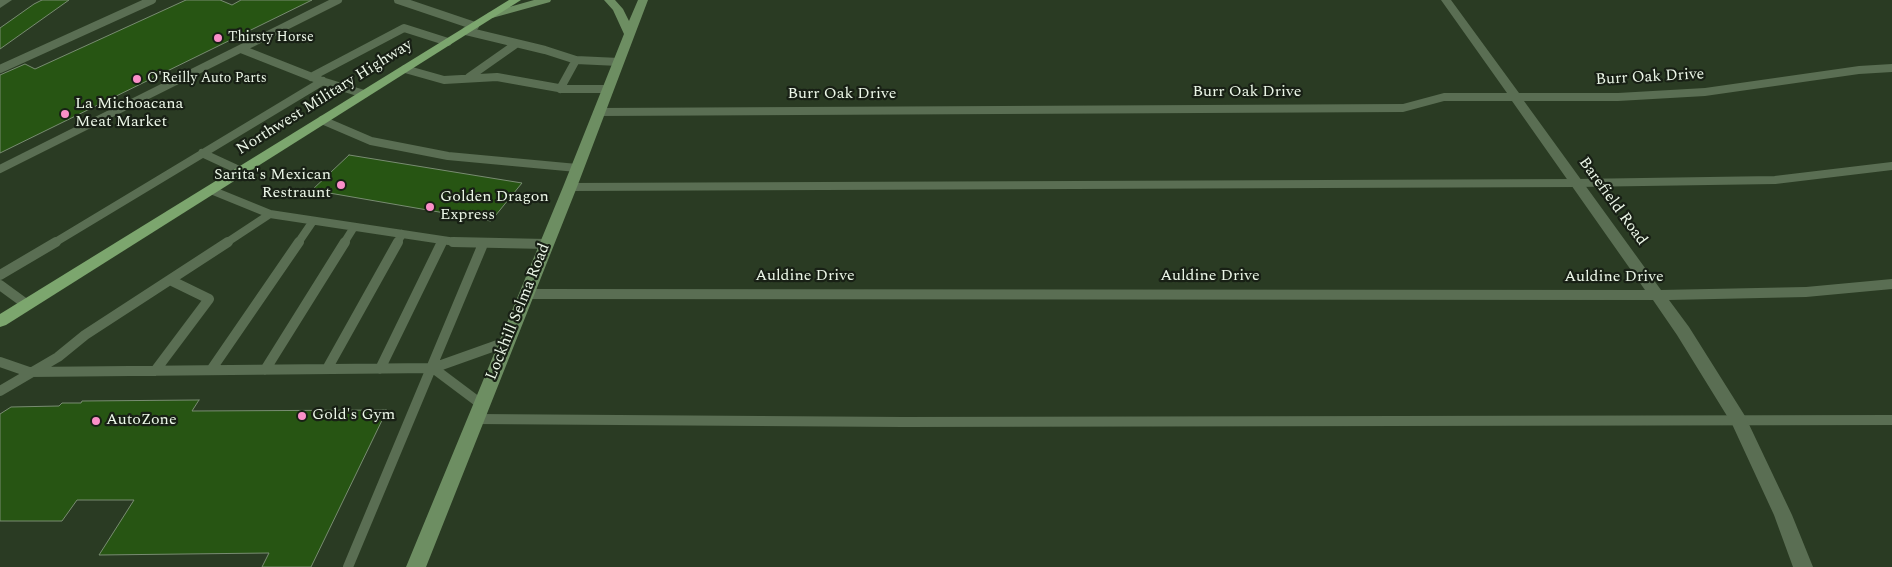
<!DOCTYPE html>
<html>
<head>
<meta charset="utf-8">
<style>
  body { margin:0 }
  canvas { display:block; background:#2a3b23 }
</style>
</head>
<body>
<canvas width="1892" height="567"></canvas>
<script>
const c = document.querySelector('canvas').getContext('2d');
c.lineJoin = 'round';
function paint(path, color) { c.fillStyle = color; c.fill(path, 'evenodd'); }
const poly = rows => new Path2D(rows.map(r => 'M' + r).join(''));
function trace(path, color, width, dash) { c.strokeStyle = color; c.lineWidth = width; c.lineCap = dash ? 'butt' : 'round'; c.setLineDash(dash || []); c.stroke(path); }
function label(font, color, halo, rows, align = 'center') {
  c.font = font + ' Spectral,serif'; c.lineWidth = 4.5; c.setLineDash([]); c.textBaseline = 'middle'; c.strokeStyle = halo; c.fillStyle = color; for (const [text, x, y, turn = 0] of rows) {
    c.save(); c.translate(x, y); c.rotate((+turn || 0) * Math.PI / 180); c.textAlign = isNaN(turn) ? turn : align; if (halo) c.strokeText(text, 0, 0); c.fillText(text, 0, 0); c.restore();
  }
}
const building = poly([
  [42,0,69,0,0,49,0,28,34,4,42,0],
  [186,0,220,0,232,5,241,0,312,0,0,153,0,75,25,64,35,69,186,0],
  [349,155,522,183,491,221,312,190,349,155],
  [199,400,192,411,387,410,311,567,262,567,269,553,99,555,134,500,77,500,62,521,0,521,0,414,11,407,59,406,62,403,81,403,82,401,199,400]
]);
const laneFar1 = poly([
  [398,0,475,26],
  [466,31,545,50,576,60,619,62],
  [241,49,322,81,364,94],
  [0,69,152,0],
  [405,69,444,80,497,77,564,89,608,89],
  [311,77,404,28,448,42],
  [469,77,516,44],
  [560,89,576,60],
  [322,120,371,141,448,156,577,168],
  [202,153,241,171],
  [0,169,338,0],
  [570,187,1577,183,1775,180,1892,166],
  [211,190,270,214],
  [54,243,323,81],
  [226,243,270,214,462,243],
  [298,243,313,221],
  [344,243,354,227],
  [397,243,402,234],
  [442,243,443,240]
]);
const lane = poly([
  [453,242,546,244],
  [0,275,56,242],
  [0,285,26,304],
  [0,362,29,372,433,368,506,342],
  [433,368,481,404],
  [327,369,398,242],
  [380,369,442,242],
  [211,370,299,242],
  [265,370,345,242],
  [155,371,209,299,170,280],
  [0,391,58,357,85,335,228,242],
  [476,419,903,422,1892,420],
  [348,567,483,244]
]);
const street = poly([
  [0,0,12,0,0,8,0,0],
  [1441,0,1451,0,1519,93,1618,93,1705,88,1859,66,1892,64,1892,72,1859,74,1705,96,1618,101,1524,101,1661,290,1806,287,1892,279,1892,289,1806,297,1669,300,1689,327,1745,416,1792,515,1813,567,1793,567,1774,515,1732,424,1677,335,1653,300,527,299,522,298,519,294,522,290,527,289,1645,290,1512,101,1444,101,1403,112,599,116,593,112,599,108,1403,104,1444,93,1507,93,1441,0]
]);
const secondary = poly([
  [534,0,551,0,550,2,492,18,487,15,488,13,534,0],
  [604,0,615,0,623,9,629,21,638,0,648,0,577,187,426,567,406,567,563,187,624,34,613,10,604,0]
]);
const primary = poly([
  [509,0,521,0,6,325,0,327,0,314,509,0]
]);
const markers = [
  [218,38,5,"#fa8fc8"],
  [137,79,5,"#fa8fc8"],
  [65,114,5,"#fa8fc8"],
  [341,185,5,"#fa8fc8"],
  [430,207,5,"#fa8fc8"],
  [302,416,5,"#fa8fc8"],
  [96,421,5,"#fa8fc8"]
];
const farPoinames = [
  ["Thirsty Horse",228,38],
  ["O'Reilly Auto Parts",147,79]
];
const streetNames = [
  ["Burr Oak Drive",1650,78,-3],
  ["Burr Oak Drive",1247,93],
  ["Burr Oak Drive",842,95],
  ["Northwest Military Highway",325,98,-32],
  ["Barefield Road",1612,202,54],
  ["Auldine Drive",805,277],
  ["Auldine Drive",1210,277],
  ["Auldine Drive",1614,278],
  ["Lockhill Selma Road",519,312,-68]
];
const poiNames = [
  ["La Michoacana",75,105],
  ["Meat Market",75,123],
  ["Sarita's Mexican",331,176,"right"],
  ["Restraunt",331,194,"right"],
  ["Golden Dragon",440,198],
  ["Express",440,216],
  ["Gold's Gym",312,416],
  ["AutoZone",106,421]
];
paint(building, '#275513');
trace(building, '#788c71', 1);
trace(laneFar1, '#5a6e53', 8);
trace(lane, '#5a6e53', 10);
paint(street, '#5a6e53');
paint(secondary, '#6d8e62');
paint(primary, '#7ca66e');
for (const [x, y, r, color] of markers) { const dot = new Path2D(); dot.arc(x, y, r, 0, 2 * Math.PI); c.fillStyle = color; c.fill(dot); trace(dot, '#182015', 2); }
label('14px', '#ecf7e8', '#182015', farPoinames, 'left');
label('16px', '#ecf7e8', '#182015', streetNames);
label('16px', '#ecf7e8', '#182015', poiNames, 'left');
</script>
</body>
</html>
